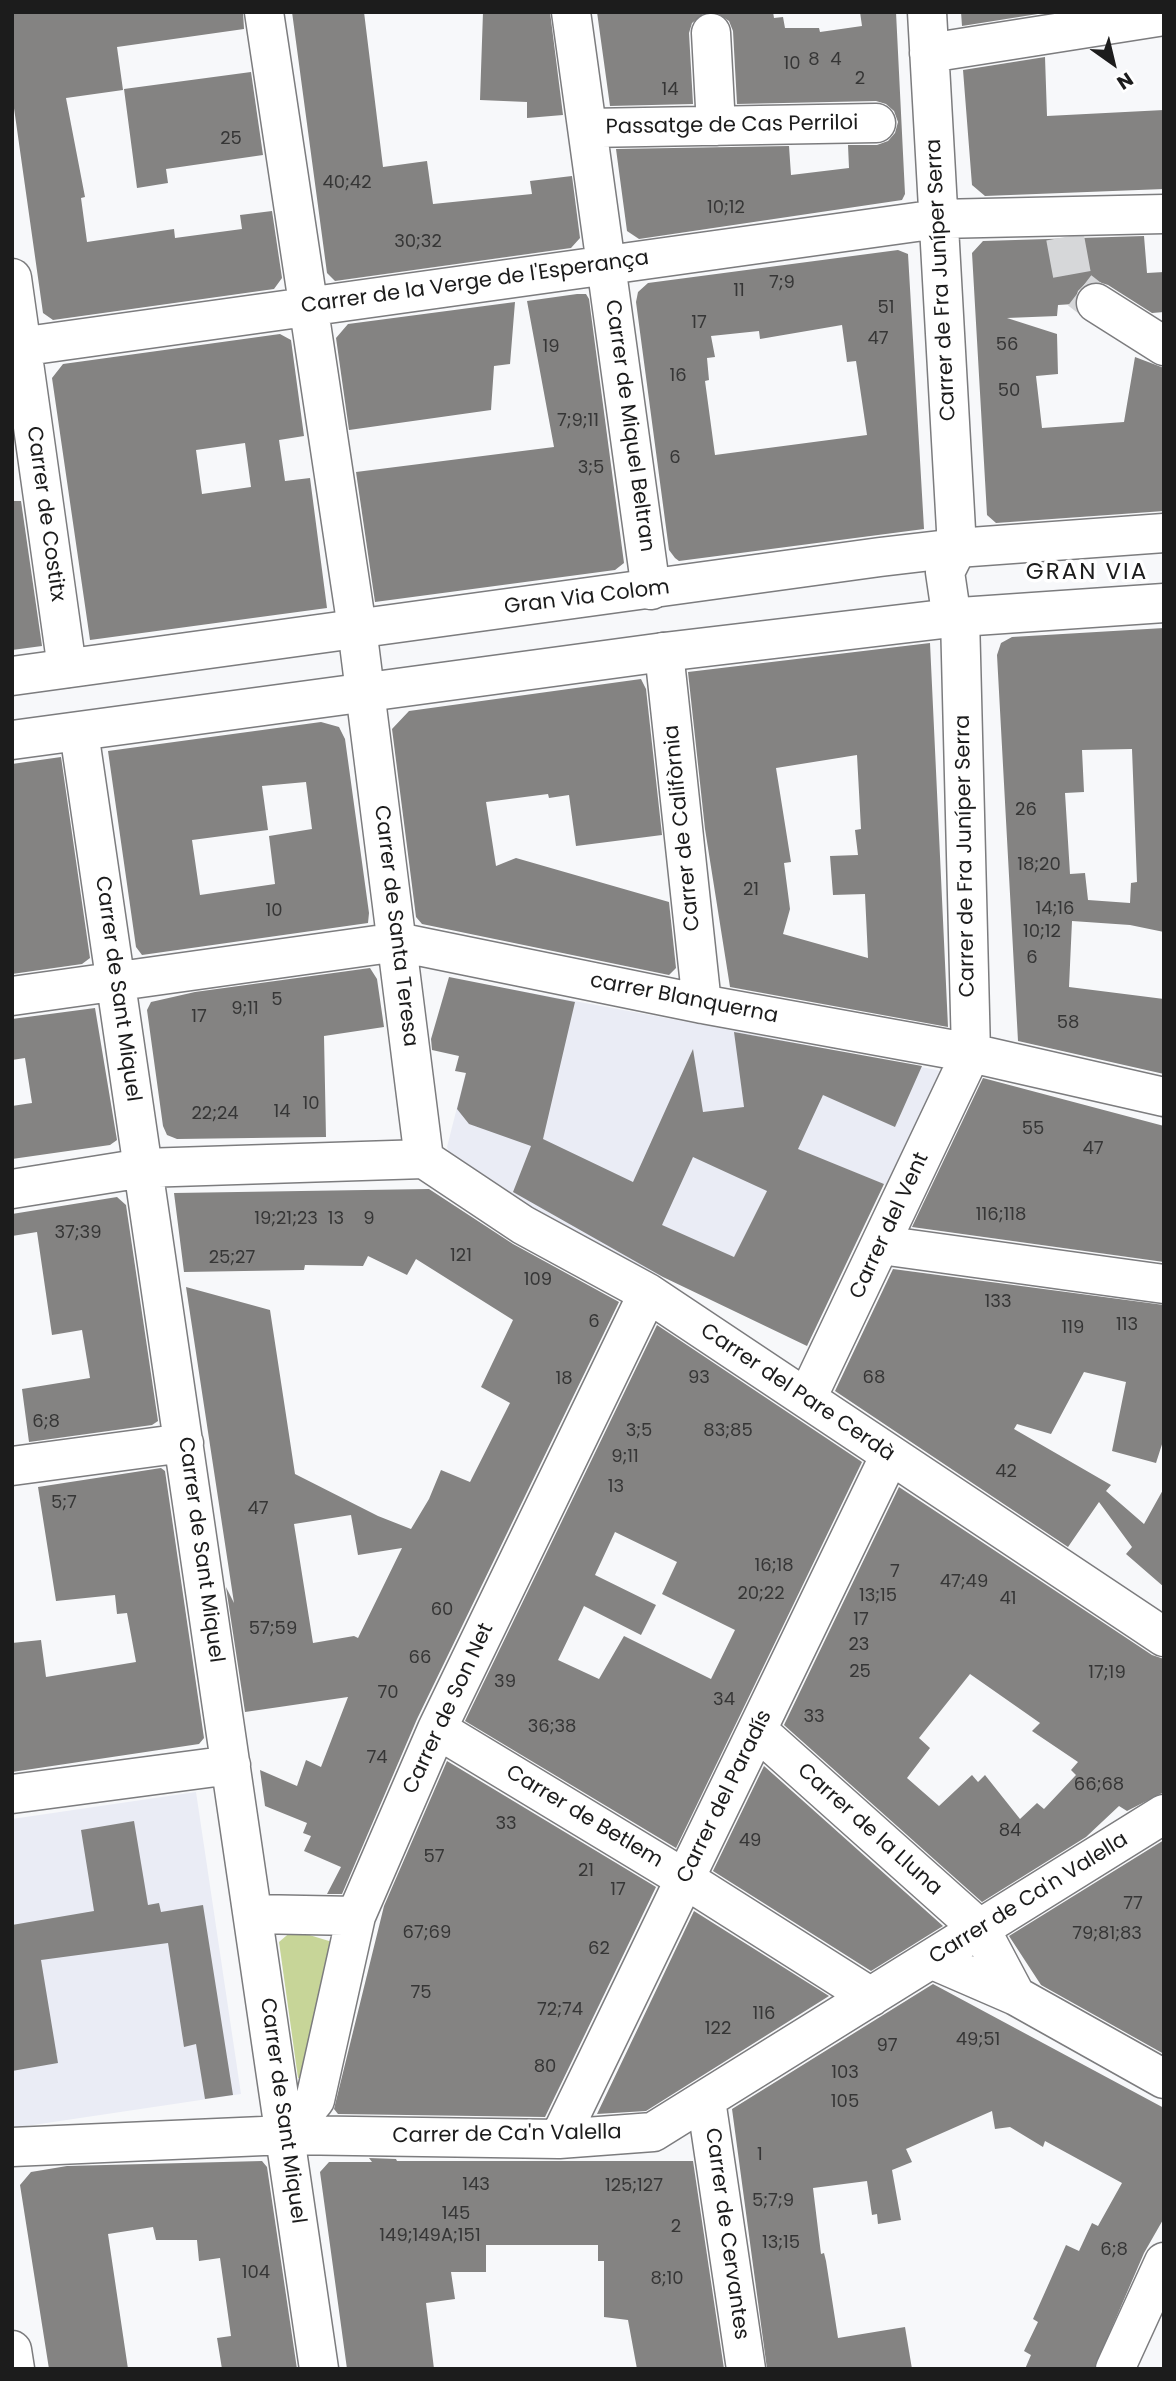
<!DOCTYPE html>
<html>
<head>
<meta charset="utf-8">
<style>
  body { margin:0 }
  #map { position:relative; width:1176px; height:2381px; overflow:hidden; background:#f7f8fa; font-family:Poppins,sans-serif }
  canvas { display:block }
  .frame { position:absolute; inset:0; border:14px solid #1c1c1c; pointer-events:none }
  .north { position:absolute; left:1078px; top:28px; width:70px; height:70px; -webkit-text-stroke:5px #fff; paint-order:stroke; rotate:146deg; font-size:19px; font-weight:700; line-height:28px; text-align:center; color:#1c1c1c }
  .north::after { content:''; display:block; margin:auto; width:24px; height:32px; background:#1c1c1c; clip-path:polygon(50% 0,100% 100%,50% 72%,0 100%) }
</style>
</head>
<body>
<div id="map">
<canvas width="1176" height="2381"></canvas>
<div class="frame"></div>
<div class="north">N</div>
</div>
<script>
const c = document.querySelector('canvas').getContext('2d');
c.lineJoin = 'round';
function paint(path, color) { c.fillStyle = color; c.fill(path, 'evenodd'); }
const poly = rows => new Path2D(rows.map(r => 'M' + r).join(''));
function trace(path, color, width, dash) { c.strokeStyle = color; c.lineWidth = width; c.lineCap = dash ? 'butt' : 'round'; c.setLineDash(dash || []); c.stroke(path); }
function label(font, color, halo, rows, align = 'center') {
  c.font = font + ' Poppins,sans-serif'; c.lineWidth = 7; c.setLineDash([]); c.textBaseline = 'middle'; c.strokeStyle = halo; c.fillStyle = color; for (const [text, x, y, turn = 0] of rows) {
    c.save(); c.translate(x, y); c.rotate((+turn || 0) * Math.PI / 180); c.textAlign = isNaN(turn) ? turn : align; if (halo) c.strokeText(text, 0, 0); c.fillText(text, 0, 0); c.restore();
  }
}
const built = poly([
  [488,985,704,1025,947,1072,891,1187,789,1146,713,1300,507,1205,450,1156,447,1147],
  [196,1792,241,2094,13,2128,12,1819]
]);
const green = poly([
  [293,1930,342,1945,310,2081,298,2078,279,1942]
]);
const building = poly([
  [12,12,243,12,244,29,117,47,123,90,66,98,85,197,81,198,87,242,174,229,175,238,242,229,240,215,272,211,282,278,274,289,53,320,43,313,12,94],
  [292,12,364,12,383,167,427,161,433,204,532,194,530,181,572,176,580,238,571,248,335,281,327,273],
  [483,12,550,12,563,115,527,118,527,102,480,100],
  [597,12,706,12,692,23,689,33,693,104,610,106],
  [715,12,773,12,774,18,783,17,785,28,819,28,820,32,862,26,860,12,896,12,905,194,902,200,639,239,627,231,616,149,789,146,791,175,849,168,848,145,877,145,888,141,895,133,898,122,894,111,886,104,876,101,737,104,733,31,729,21],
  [961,12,1044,12,1044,13,962,26],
  [1045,57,1047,116,1164,110,1164,189,985,196,972,185,963,70],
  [251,72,263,155,166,169,168,183,137,188,124,89],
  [1144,236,1147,273,1164,272,1164,312,1152,313,1108,285,1096,281,1086,283,1078,291,1074,304,1058,305,1057,316,1007,318,1057,334,1058,374,1036,376,1042,428,1124,422,1135,357,1164,368,1164,511,996,523,987,515,972,253,983,241],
  [898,250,908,254,924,529,679,561,675,558,669,550,636,302,638,292,648,283],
  [842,325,847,362,856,361,867,435,715,455,705,381,709,380,707,358,715,357,711,336,759,331,760,339],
  [577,294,586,294,589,299,624,563,615,570,375,602,356,472,554,447,527,301],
  [515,302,510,364,494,366,491,410,349,430,336,338,348,324],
  [280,334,291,340,304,436,279,440,285,481,310,478,327,608,90,640,52,378,63,364],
  [245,443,251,487,202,494,196,450],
  [12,501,21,501,42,646,12,650],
  [1164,628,1164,932,1130,925,1072,921,1069,987,1164,999,1164,1074,1018,1041,997,655,1001,643,1012,637],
  [1132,749,1137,882,1131,883,1130,903,1088,900,1085,873,1070,874,1065,793,1084,792,1082,750],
  [930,643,948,1027,730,987,705,829,688,672],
  [857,755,861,829,855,830,858,855,830,856,833,895,865,894,868,958,783,934,790,909,784,863,791,862,776,768],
  [641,679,646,689,662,835,576,846,569,795,549,798,548,794,486,802,496,866,516,858,669,902,676,968,669,975,422,924,416,917,392,729,409,711],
  [321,722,339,727,345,739,369,913,368,923,142,955,136,947,108,751],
  [306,782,312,829,269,836,275,884,200,895,192,840,268,830,262,786],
  [61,757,90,958,82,964,12,974,12,764],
  [370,968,377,979,384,1027,324,1036,326,1137,177,1139,167,1135,163,1126,147,1010,151,1002,195,992],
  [449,977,575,1002,543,1139,633,1182,693,1049,703,1112,744,1107,734,1032,922,1066,895,1127,823,1095,798,1149,884,1184,807,1346,663,1277,513,1192,531,1146,469,1124,457,1109,466,1073,455,1071,459,1056,432,1050,431,1039],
  [693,1157,767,1191,734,1257,662,1225],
  [95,1008,117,1140,110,1145,12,1159,12,1106,32,1103,25,1058,12,1060,12,1019],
  [983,1078,1164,1126,1164,1262,912,1227],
  [429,1189,513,1244,619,1302,417,1719,342,1894,327,1894,341,1867,304,1851,311,1836,303,1833,307,1823,265,1806,260,1770,297,1786,306,1760,321,1767,348,1697,245,1712,226,1587,234,1603,186,1287,270,1310,295,1474,378,1516,411,1529,429,1499,441,1470,470,1482,510,1403,481,1387,513,1320,416,1259,407,1275,368,1256,363,1266,305,1265,304,1270,184,1272,174,1193],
  [351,1515,358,1555,402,1548,358,1638,354,1636,313,1643,294,1524],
  [117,1197,126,1205,158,1421,152,1425,29,1442,22,1389,90,1378,82,1330,52,1335,37,1232,12,1236,12,1214],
  [893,1269,1164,1305,1164,1438,1156,1463,1112,1451,1126,1382,1084,1372,1051,1434,1017,1424,1014,1429,1111,1485,1106,1491,1144,1524,1164,1488,1164,1587,1126,1554,1132,1547,1099,1502,1068,1547,835,1391],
  [657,1325,862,1462,676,1848,465,1721],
  [615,1532,677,1562,662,1594,735,1630,711,1679,624,1636,599,1679,558,1660,584,1606,641,1635,656,1605,595,1575],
  [161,1468,165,1471,204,1738,199,1744,12,1772,12,1643,41,1640,46,1677,136,1662,127,1613,117,1614,115,1595,56,1601,38,1487],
  [899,1487,1152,1655,1164,1659,1164,1792,1127,1811,1119,1806,1086,1837,982,1902,784,1725],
  [970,1674,1040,1723,1032,1731,1078,1762,1071,1770,1076,1775,1044,1809,1037,1803,1020,1819,985,1775,978,1782,972,1775,939,1806,907,1778,930,1748,919,1738],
  [447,1761,656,1887,545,2117,338,2114,334,2109,384,1906],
  [764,1766,943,1926,871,1971,713,1871],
  [134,1821,148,1905,159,1903,161,1912,203,1905,233,2095,205,2099,196,2044,184,2047,168,1943,41,1960,58,2063,12,2071,12,1925,94,1911,81,1830],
  [1164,1840,1164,2054,1041,1985,1009,1936],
  [694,1911,829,1996,646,2111,597,2114],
  [933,1984,1164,2108,1164,2218,1144,2253,1094,2369,1025,2369,1031,2355,1024,2351,1038,2322,1033,2319,1066,2245,1079,2251,1092,2223,1098,2226,1122,2183,1045,2141,1043,2147,1010,2127,995,2129,992,2111,906,2149,912,2162,892,2170,901,2220,878,2224,877,2214,872,2215,867,2181,813,2188,821,2254,824,2253,826,2261,838,2338,905,2327,912,2369,767,2369,732,2109],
  [369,2158,396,2159,397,2161,693,2161,724,2369,637,2369,628,2320,604,2317,604,2261,598,2261,598,2245,486,2245,486,2272,451,2272,455,2299,426,2303,434,2369,347,2369,320,2172,329,2162,372,2162],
  [262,2161,267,2167,297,2369,222,2369,217,2338,231,2336,220,2258,199,2261,197,2240,156,2240,153,2227,108,2234,128,2369,49,2369,20,2185,31,2172,67,2166]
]);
const minorTunnel = poly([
  [1065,237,1074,286,1096,303]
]);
const minor = poly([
  [264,12,357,628,424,1159],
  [571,12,651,590],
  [711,33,716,126],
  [929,53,1164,16],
  [587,128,876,123],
  [12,278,67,668],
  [1096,303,1164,346],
  [12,348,938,219,1164,214],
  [664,652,702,1004],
  [79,732,319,2369],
  [12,996,398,942,702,1004,971,1053,1164,1097],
  [424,1159,523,1225,648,1293,1164,1637],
  [12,1189,143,1168,424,1159],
  [881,1245,1164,1284],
  [807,1398,971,1053,960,617,950,606,945,572,957,548,927,12],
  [12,1466,184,1443],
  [437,1729,685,1879,871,1997],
  [757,1730,981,1930,1016,1996],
  [12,1794,231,1765],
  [253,1914,356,1916],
  [933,1960,1016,1996,1164,2079],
  [706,2100,746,2369],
  [286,2135,315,2100,356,1916,437,1729,648,1293],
  [559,2139,890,1455],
  [12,2147,286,2135,559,2139,653,2132,1164,1814],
  [12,2350,15,2369],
  [1115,2369,1164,2262]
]);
const major = poly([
  [12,676,880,557,957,548,1164,533],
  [12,740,664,652,960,617,1164,603]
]);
const numberNames = [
  ["8",814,60],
  ["4",836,60],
  ["10",792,64],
  ["2",860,79],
  ["14",670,90],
  ["25",231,139],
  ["40;42",347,183],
  ["10;12",726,208],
  ["30;32",418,242],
  ["7;9",782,283],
  ["11",739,291],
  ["51",886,308],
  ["17",699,323],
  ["47",878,339],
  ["56",1007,345],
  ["19",551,347],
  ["16",678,376],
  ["50",1009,391],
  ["7;9;11",578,421],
  ["6",675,458],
  ["3;5",591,468],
  ["26",1026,810],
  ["18;20",1039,865],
  ["21",751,890],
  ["14;16",1055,909],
  ["10",274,911],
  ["10;12",1042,932],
  ["6",1032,958],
  ["5",277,1000],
  ["9;11",245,1009],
  ["17",199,1017],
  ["58",1068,1023],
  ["10",311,1104],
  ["14",282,1112],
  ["22;24",215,1114],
  ["55",1033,1129],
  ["47",1093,1149],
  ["116;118",1001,1215],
  ["19;21;23",286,1219],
  ["13",336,1219],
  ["9",369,1219],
  ["37;39",78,1233],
  ["121",461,1256],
  ["25;27",232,1258],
  ["109",538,1280],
  ["133",998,1302],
  ["6",594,1322],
  ["113",1127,1325],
  ["119",1073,1328],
  ["93",699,1378],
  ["68",874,1378],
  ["18",564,1379],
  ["6;8",46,1422],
  ["3;5",639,1431],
  ["83;85",728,1431],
  ["9;11",625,1457],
  ["42",1006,1472],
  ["13",616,1487],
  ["5;7",64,1503],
  ["47",258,1509],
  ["16;18",774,1566],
  ["7",895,1572],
  ["47;49",964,1582],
  ["20;22",761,1594],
  ["13;15",878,1596],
  ["41",1008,1599],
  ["60",442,1610],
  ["17",861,1620],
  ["57;59",273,1629],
  ["23",859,1645],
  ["66",420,1658],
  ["25",860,1672],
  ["17;19",1107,1673],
  ["39",505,1682],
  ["70",388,1693],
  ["34",724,1700],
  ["33",814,1717],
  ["36;38",552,1727],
  ["74",377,1758],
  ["66;68",1099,1785],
  ["33",506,1824],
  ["84",1010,1831],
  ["49",750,1841],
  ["57",434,1857],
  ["21",586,1871],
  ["17",618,1890],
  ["77",1133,1904],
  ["67;69",427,1933],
  ["79;81;83",1107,1934],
  ["62",599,1949],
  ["75",421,1993],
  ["72;74",560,2010],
  ["116",764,2014],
  ["122",718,2029],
  ["49;51",978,2040],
  ["97",887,2046],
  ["80",545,2067],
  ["103",845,2073],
  ["105",845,2102],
  ["1",760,2155],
  ["143",476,2185],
  ["125;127",634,2186],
  ["5;7;9",773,2201],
  ["145",456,2214],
  ["2",676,2227],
  ["149;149A;151",430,2236],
  ["13;15",781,2243],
  ["6;8",1114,2250],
  ["104",256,2273],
  ["8;10",667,2279]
];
const streetNames = [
  ["Passatge de Cas Perriloi",732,126,-1],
  ["Carrer de Fra Juníper Serra",942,280,-93],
  ["Carrer de la Verge de l'Esperança",475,283,-8],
  ["Carrer de Miquel Beltran",629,426,82],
  ["Carrer de Costitx",45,514,82],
  ["Gran Via Colom",587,598,-7],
  ["Carrer de Califòrnia",683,828,-96],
  ["Carrer de Fra Juníper Serra",966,856,-91],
  ["Carrer de Santa Teresa",395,926,83],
  ["Carrer de Sant Miquel",117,989,82],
  ["carrer Blanquerna",684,999,11],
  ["Carrer del Vent",890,1226,-65],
  ["Carrer del Pare Cerdà",797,1393,34],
  ["Carrer de Sant Miquel",200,1550,82],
  ["Carrer de Son Net",449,1709,-65],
  ["Carrer del Paradís",725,1797,-64],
  ["Carrer de Betlem",584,1817,31],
  ["Carrer de la Lluna",869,1830,42],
  ["Carrer de Ca'n Valella",1029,1899,-32],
  ["Carrer de Sant Miquel",282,2111,82],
  ["Carrer de Ca'n Valella",507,2135,-1],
  ["Carrer de Cervantes",726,2234,82]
];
const neighbourhoodNames = [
  ["GRAN VIA",1087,573]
];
paint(built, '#eaecf5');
paint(green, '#c7d598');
paint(building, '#848382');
trace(minorTunnel, '#d6d7d9', 38, [38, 19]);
trace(minor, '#7c7c7e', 41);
trace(major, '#7c7c7e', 41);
trace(minor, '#fff', 38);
trace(major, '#fff', 38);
label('18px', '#363636', null, numberNames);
label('21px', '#1c1c1c', '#fff', streetNames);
c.letterSpacing = '2px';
label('23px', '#1c1c1c', '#fff', neighbourhoodNames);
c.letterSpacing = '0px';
</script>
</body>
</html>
